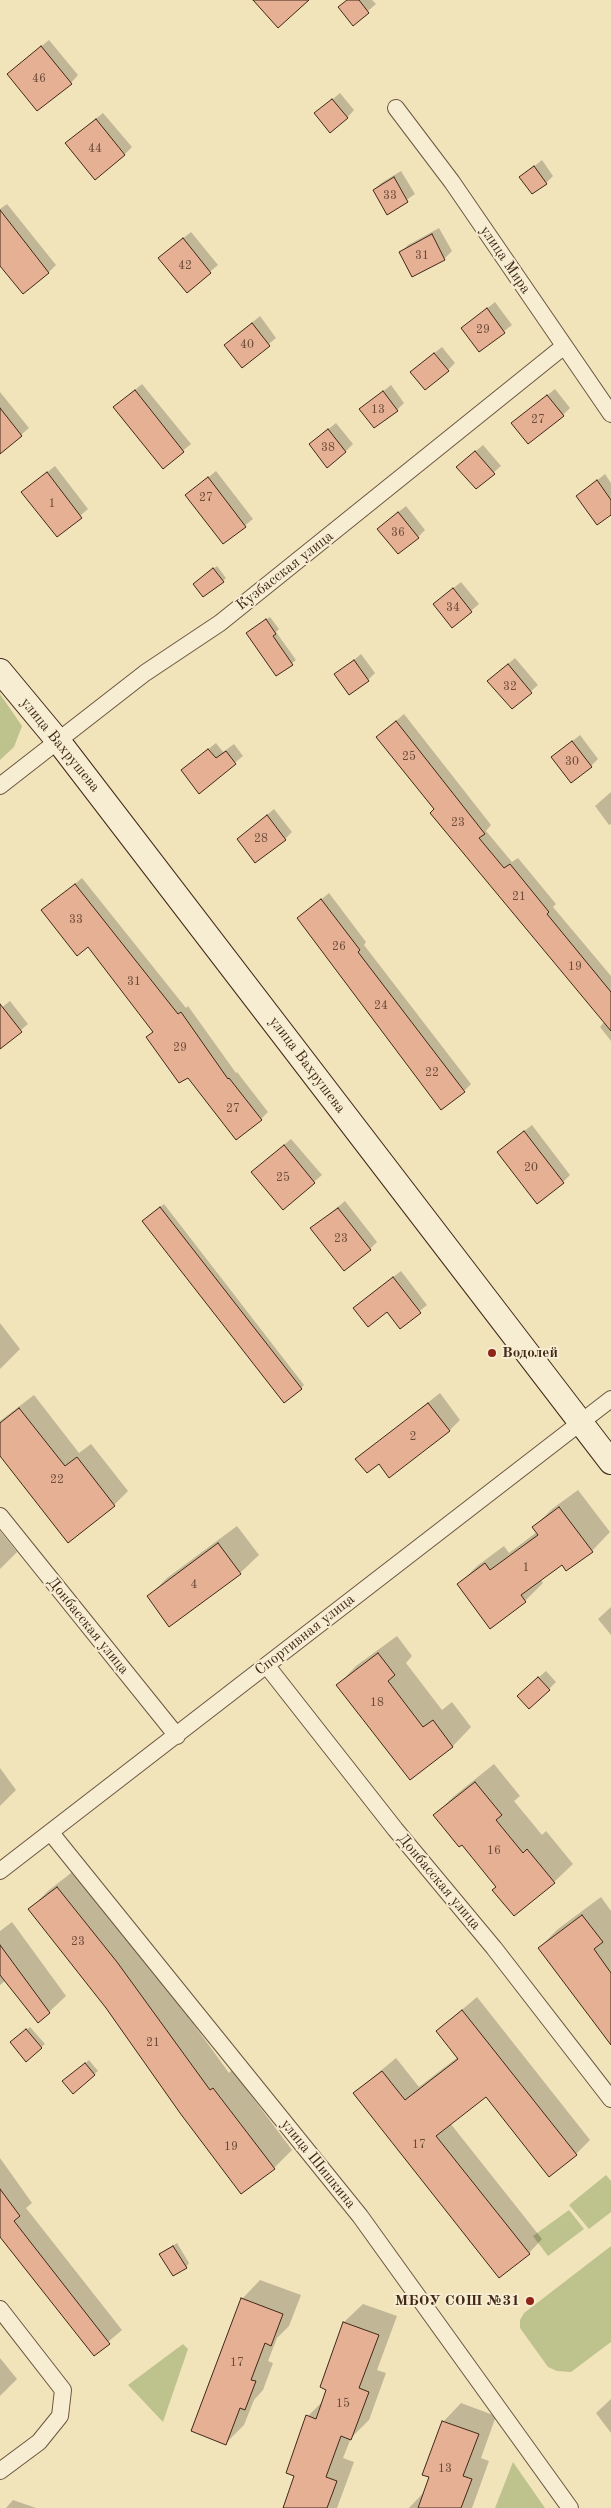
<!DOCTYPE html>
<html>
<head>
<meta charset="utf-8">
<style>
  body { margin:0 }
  canvas { display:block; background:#f1e4bb }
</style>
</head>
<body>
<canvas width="611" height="2508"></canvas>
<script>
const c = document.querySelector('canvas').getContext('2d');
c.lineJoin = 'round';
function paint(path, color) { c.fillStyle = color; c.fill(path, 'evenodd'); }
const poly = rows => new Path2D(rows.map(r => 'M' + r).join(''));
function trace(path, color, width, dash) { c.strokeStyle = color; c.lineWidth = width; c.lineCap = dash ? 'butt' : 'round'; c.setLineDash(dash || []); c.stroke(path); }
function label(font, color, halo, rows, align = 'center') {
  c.font = font + ' "Old Standard TT",serif'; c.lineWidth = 4; c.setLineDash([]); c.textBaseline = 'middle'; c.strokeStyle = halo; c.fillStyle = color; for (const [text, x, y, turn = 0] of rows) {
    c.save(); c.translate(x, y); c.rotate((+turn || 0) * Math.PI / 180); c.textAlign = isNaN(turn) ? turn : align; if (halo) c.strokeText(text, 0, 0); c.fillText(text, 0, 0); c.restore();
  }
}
const green = poly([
  [0,694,22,726,14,747,0,760],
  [606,2175,611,2181,611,2212,589,2229,569,2205],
  [569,2210,584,2229,548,2256,533,2236],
  [611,2246,611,2342,571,2372,557,2371,548,2367,520,2328,520,2320,524,2313],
  [183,2344,188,2349,163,2422,128,2385],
  [513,2462,545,2508,495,2508]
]);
const shadow = poly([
  [347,0,372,0,376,4,353,24,340,7],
  [49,40,78,75,71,83,16,67],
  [340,93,354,110,347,118,316,113],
  [103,113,132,147,125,154,74,136],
  [542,160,553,176,546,183,521,177],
  [401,171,415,194,388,213,374,190,381,183],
  [7,204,56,265,48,273,0,264,0,209],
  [439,228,452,251,444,259,413,275,401,252,408,245],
  [191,232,218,265,187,291,167,251],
  [495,302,512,325,480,350,463,328],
  [260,316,276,338,242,366,225,345],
  [442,347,455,363,448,370,419,365],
  [142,384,191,444,163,467,115,407],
  [391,385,404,403,397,410,361,409],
  [555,389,570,408,563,415,513,423],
  [0,392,29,428,0,453],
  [336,423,353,444,345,452,310,444],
  [483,445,501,466,476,488,465,460],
  [55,466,88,509,57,536,23,492],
  [216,471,253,519,223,543,187,495],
  [605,474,611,483,611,513,578,496],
  [406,506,425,530,418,537,386,522],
  [217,566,226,578,223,581,198,580],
  [461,582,479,604,452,627,434,604],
  [270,617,279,629,276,632,296,660,277,675,251,630],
  [361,654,375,673,368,680,336,675],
  [515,658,538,685,512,708,496,674],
  [404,714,491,825,486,831,512,862,518,858,556,904,553,907,611,976,611,1041,600,1027,605,1021,377,737],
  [580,735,598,759,591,766,553,757],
  [216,743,223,752,234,744,243,756,199,792,182,770],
  [611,792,611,824,609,825,595,806],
  [274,809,292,832,285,839,238,839],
  [82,878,186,1008,188,1006,236,1073,237,1072,268,1112,261,1119,188,1076,148,1037,154,1031,88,945,43,910],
  [329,893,366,942,364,945,471,1084,464,1091,299,918],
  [10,1001,28,1024,0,1048,0,1009],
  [532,1125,570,1175,563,1182,506,1145],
  [291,1139,322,1175,283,1208,260,1165],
  [345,1201,377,1242,370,1249,312,1228],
  [164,1204,304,1385,301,1388,147,1217],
  [401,1271,427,1305,400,1327,387,1310,362,1301],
  [0,1323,20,1349,0,1369],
  [440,1393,460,1420,450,1430,390,1476,379,1462,357,1459],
  [34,1395,79,1453,91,1444,128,1491,114,1505,68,1541,0,1454,0,1421],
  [578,1490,610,1532,592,1551,562,1563,540,1579,543,1583,525,1601,459,1584,477,1566,504,1546,509,1553,537,1532,534,1527,552,1509],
  [237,1526,259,1555,240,1573,170,1625,149,1596,167,1578],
  [0,1531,17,1552,0,1569],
  [611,1607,611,1635,598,1619],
  [397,1636,412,1656,406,1663,442,1710,452,1702,471,1727,453,1746,410,1778,338,1685,356,1666],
  [546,1671,556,1682,549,1689,526,1688],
  [494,1764,520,1796,514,1801,542,1835,546,1831,573,1864,554,1882,498,1887,462,1843,435,1815,453,1797],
  [0,1768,16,1790,0,1806],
  [76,1869,135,1943,229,2073,232,2070,292,2150,274,2168,107,2007,30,1909,48,1891],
  [601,1897,611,1911,611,2043,539,1948,558,1929],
  [12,1922,66,1996,49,2012,6,1980,0,1985,0,1931],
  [477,1997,590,2140,576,2154,486,2095,450,2123,542,2239,529,2253,354,2093,396,2058,419,2087,458,2057,437,2031],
  [30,2027,45,2044,26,2060,15,2039],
  [89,2060,98,2071,73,2092,67,2078],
  [0,2158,32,2203,26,2208,122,2330,94,2354,0,2235],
  [177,2243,189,2263,186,2267,164,2251],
  [260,2280,301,2295,289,2326,277,2338,268,2361,273,2363,263,2390,254,2400,244,2425,226,2443,242,2299],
  [363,2304,397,2316,377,2370,386,2373,369,2420,351,2438,343,2458,354,2462,337,2508,284,2508,296,2475,308,2416,324,2400,328,2389,321,2386,344,2322],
  [0,2358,17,2379,0,2396],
  [611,2399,611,2433,596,2413],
  [461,2403,496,2416,481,2458,489,2461,472,2508,409,2508,426,2490,443,2422],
  [13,2500,36,2508,6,2508]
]);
const building = poly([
  [253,0,309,0,278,28,253,0],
  [347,0,359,0,369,13,353,26,338,7,347,0],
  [41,46,72,84,37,111,7,74,41,46],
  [332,99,348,118,330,133,314,113,332,99],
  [96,119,125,155,95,180,65,143,96,119],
  [534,166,547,184,532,194,519,177,534,166],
  [394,177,408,202,387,215,373,190,394,177],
  [0,210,49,273,23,294,0,266,0,210],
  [432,234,445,260,412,277,399,252,432,234],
  [183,238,211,273,187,293,158,258,183,238],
  [487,308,505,333,479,352,461,328,487,308],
  [252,323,270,346,242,368,224,345,252,323],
  [434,353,449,371,425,390,410,372,434,353],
  [135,390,184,452,163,469,113,407,135,390],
  [383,391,398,411,374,428,359,409,383,391],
  [547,395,564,416,528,444,511,423,547,395],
  [0,408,22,436,0,454,0,408],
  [328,429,346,452,327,468,309,444,328,429],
  [475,451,495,474,476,489,456,467,475,451],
  [47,472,82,518,57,537,21,492,47,472],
  [208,477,246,527,223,544,185,495,208,477],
  [597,480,611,500,611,515,597,525,576,496,597,480],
  [398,512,419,538,398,554,377,529,398,512],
  [213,568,224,582,203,597,193,584,213,568],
  [453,588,472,612,452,628,433,604,453,588],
  [266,619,276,634,273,636,293,665,276,676,246,633,266,619],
  [354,660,369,681,349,695,334,674,354,660],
  [508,664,532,693,512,709,487,681,508,664],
  [396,721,485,834,479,838,504,868,510,864,549,912,547,914,611,992,611,1031,430,813,434,809,376,737,396,721],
  [572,741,592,767,571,783,551,757,572,741],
  [208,749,216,758,226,751,236,764,199,794,181,770,208,749],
  [267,815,286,840,255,863,237,839,267,815],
  [75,884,178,1014,181,1012,228,1079,229,1078,262,1120,236,1140,188,1078,179,1083,146,1037,153,1032,88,947,77,956,41,910,75,884],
  [321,899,360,950,358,952,465,1092,441,1110,297,918,321,899],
  [0,1004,22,1032,0,1049,0,1004],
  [524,1131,564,1183,537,1204,497,1152,524,1131],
  [284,1145,315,1183,283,1210,251,1172,284,1145],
  [160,1207,302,1389,284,1403,142,1221,160,1207],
  [338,1208,371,1250,344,1271,310,1228,338,1208],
  [393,1277,421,1313,400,1329,387,1312,368,1327,353,1308,393,1277],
  [428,1403,450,1431,389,1478,379,1464,367,1473,355,1459,428,1403],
  [19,1408,65,1466,77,1457,115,1506,68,1543,0,1456,0,1423,19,1408],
  [559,1507,593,1552,566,1571,562,1565,521,1595,526,1602,490,1629,457,1584,485,1563,490,1570,538,1535,532,1527,559,1507],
  [218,1543,241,1574,169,1627,147,1596,218,1543],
  [378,1653,395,1675,388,1681,423,1727,433,1720,453,1747,410,1780,336,1685,378,1653],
  [538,1677,550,1690,529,1709,517,1696,538,1677],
  [475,1782,502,1815,496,1820,523,1853,527,1849,555,1883,514,1916,492,1890,496,1887,462,1845,459,1847,433,1815,475,1782],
  [57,1887,117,1962,210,2090,213,2088,275,2169,241,2194,180,2113,106,2008,28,1909,57,1887],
  [582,1915,603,1942,594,1949,611,1973,611,2045,538,1948,582,1915],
  [0,1945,50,2013,38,2023,0,1975,0,1945],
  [462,2010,577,2155,549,2177,486,2097,436,2136,530,2254,499,2278,353,2093,382,2071,405,2100,458,2059,436,2031,462,2010],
  [26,2029,42,2048,26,2062,10,2042,26,2029],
  [85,2063,95,2075,73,2094,62,2081,85,2063],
  [0,2189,20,2216,14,2221,110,2344,94,2356,0,2237,0,2189],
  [173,2246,187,2268,173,2276,159,2254,173,2246],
  [241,2298,283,2314,271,2346,265,2343,251,2380,256,2381,245,2410,240,2408,226,2445,191,2431,241,2298],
  [343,2322,379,2335,359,2388,369,2392,351,2440,341,2436,326,2477,337,2481,327,2508,283,2508,294,2476,286,2473,306,2415,316,2419,326,2390,320,2387,343,2322],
  [442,2421,479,2434,463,2476,472,2479,461,2508,418,2508,429,2477,422,2475,442,2421]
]);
const street = poly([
  [396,108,452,182,611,414],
  [0,786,145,673,220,623,563,347],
  [0,1516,177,1736],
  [267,1666,395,1829,494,1948,611,2099],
  [51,1833,360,2216,570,2508],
  [0,1871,611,1399],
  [0,2309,63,2390,60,2416,39,2442,0,2471]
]);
const secondary = poly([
  [0,671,59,742,611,1462]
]);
const markers = [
  [492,1353,5,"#8f2418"],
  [530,2301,5,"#8f2418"]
];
const numberNames = [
  ["46",39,79],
  ["44",95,149],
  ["33",390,196],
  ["31",422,256],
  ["42",185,266],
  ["29",483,330],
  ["40",247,345],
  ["13",378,410],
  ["27",538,420],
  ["38",328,448],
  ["27",206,498],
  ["1",52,504],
  ["36",398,533],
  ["34",453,608],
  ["32",510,687],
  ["25",409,757],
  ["30",572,762],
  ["23",458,823],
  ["28",261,839],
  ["21",519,897],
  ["33",76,920],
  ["26",339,947],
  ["19",575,967],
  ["31",134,982],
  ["24",381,1006],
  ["29",180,1048],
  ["22",432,1073],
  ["27",233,1109],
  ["20",531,1168],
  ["25",283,1178],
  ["23",341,1239],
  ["2",413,1437],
  ["22",57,1480],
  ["1",526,1568],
  ["4",194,1585],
  ["18",377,1703],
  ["16",494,1851],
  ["23",78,1942],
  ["21",153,2043],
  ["17",419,2145],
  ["19",231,2147],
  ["17",237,2363],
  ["15",343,2404],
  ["13",445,2469]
];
const streetNames = [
  ["улица Мира",505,260,56],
  ["Кузбасская улица",285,571,-38],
  ["улица Вахрушева",60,745,51],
  ["улица Вахрушева",307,1065,53],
  ["Донбасская улица",88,1626,51],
  ["Спортивная улица",305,1635,-38],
  ["Донбасская улица",439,1882,50],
  ["улица Шишкина",318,2164,51]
];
const poiNames = [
  ["Водолей",502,1353],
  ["МБОУ СОШ №31",520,2301,"right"]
];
paint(green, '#bec38d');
paint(shadow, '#0003');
paint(building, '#e6b095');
trace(building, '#412817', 1);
trace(street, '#6d5740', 18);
trace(secondary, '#412817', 26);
trace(street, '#f6edd3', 16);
trace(secondary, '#f6edd3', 24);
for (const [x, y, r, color] of markers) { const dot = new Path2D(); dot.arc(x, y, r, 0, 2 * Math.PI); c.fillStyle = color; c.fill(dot); trace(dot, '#f6edd3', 2); }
label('12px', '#6a4a36', null, numberNames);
label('15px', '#412817', '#f6edd3', streetNames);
label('bold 15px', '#412817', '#f6edd3', poiNames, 'left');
</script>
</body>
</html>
